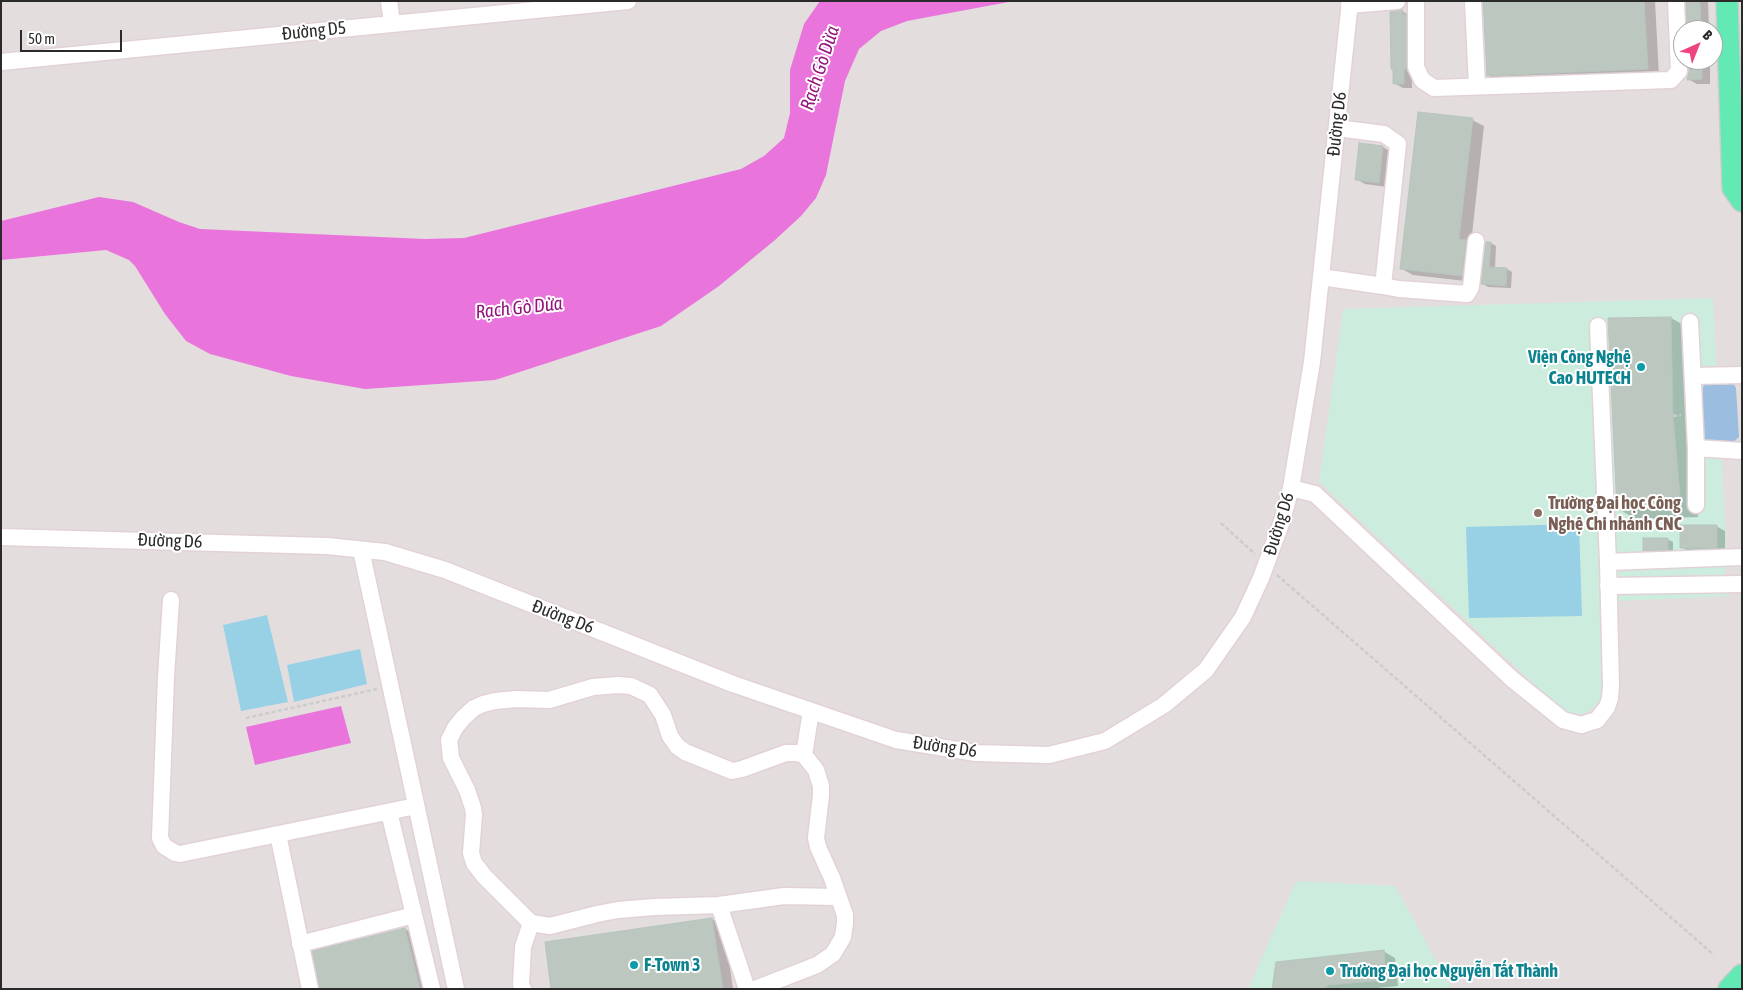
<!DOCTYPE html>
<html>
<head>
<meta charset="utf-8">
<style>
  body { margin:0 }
  #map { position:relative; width:1743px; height:990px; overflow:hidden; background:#dcebe2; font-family:"Asap Condensed",sans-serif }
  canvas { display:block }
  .frame { position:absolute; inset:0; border:2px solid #2a2a2a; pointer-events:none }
  .north { position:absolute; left:1673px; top:20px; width:50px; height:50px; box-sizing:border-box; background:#fff; border:1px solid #aaa; border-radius:50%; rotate:44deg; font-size:14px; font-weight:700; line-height:20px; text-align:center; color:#2a2a2a }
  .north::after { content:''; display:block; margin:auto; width:18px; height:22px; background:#f04480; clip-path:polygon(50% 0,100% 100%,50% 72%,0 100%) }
  .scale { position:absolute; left:20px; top:30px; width:102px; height:22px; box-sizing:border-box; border:2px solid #2a2a2a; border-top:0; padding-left:6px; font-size:15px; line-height:18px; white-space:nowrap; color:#2a2a2a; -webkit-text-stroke:4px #fff; paint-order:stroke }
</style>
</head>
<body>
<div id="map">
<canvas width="1743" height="990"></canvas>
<div class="frame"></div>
<div class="north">B</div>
<div class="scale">50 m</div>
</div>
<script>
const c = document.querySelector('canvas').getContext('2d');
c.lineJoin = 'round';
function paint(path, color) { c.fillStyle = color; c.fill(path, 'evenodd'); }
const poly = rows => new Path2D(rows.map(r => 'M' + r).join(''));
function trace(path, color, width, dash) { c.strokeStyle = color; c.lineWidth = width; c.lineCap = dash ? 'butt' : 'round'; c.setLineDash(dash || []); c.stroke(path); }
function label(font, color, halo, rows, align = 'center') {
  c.font = font + ' "Asap Condensed",sans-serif'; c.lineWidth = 4; c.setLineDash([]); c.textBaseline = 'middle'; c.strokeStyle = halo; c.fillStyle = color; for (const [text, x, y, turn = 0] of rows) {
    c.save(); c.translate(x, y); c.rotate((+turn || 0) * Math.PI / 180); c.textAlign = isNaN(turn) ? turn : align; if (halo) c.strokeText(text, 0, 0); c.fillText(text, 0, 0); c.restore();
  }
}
const industrial = poly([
  [1,1,1742,1,1742,989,1,989],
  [1683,30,1713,30,1713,60,1683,60]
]);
const education = poly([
  [1713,298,1726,544,1724,584,1729,596,1599,602,1602,683,1601,700,1589,711,1582,714,1573,715,1560,709,1319,482,1343,309],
  [1296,881,1395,886,1452,989,1248,989]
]);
const green = poly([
  [1707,381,1732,382,1736,388,1739,437,1729,446,1705,441,1702,430,1703,387]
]);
const pitch = poly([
  [1579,524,1582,616,1469,618,1466,527],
  [267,615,288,702,241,711,223,625],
  [360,649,367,684,294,702,287,665]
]);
const water = poly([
  [820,1,1014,1,907,21,881,31,859,49,845,81,826,175,816,198,801,216,775,240,719,286,661,326,495,380,365,389,291,376,210,354,186,341,165,314,135,266,129,260,106,250,1,260,1,221,99,197,133,202,179,222,200,229,425,239,464,238,741,169,764,156,784,138,790,113,790,70,804,24],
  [341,706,351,743,255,765,246,727]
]);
const shadow = poly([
  [1483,1,1655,1,1659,76,1500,82,1488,75],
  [1686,1,1708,1,1709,30,1688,30],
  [1402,11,1411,16,1412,88,1403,88,1394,83],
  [1690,60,1710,60,1710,84,1697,84,1688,79,1690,71],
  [1472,120,1484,126,1471,244,1474,282,1413,275,1402,269],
  [1383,147,1391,152,1387,187,1365,184,1356,179],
  [1491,243,1496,246,1495,268,1507,269,1512,272,1511,288,1488,287,1483,284],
  [1671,318,1689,328,1690,426,1698,517,1636,519,1618,509,1609,319],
  [1716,526,1725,531,1725,552,1690,552,1681,547],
  [1667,539,1673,542,1673,552,1650,553,1645,550],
  [712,919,724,926,733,989,553,989],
  [405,929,417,936,429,989,321,989],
  [1383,951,1395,958,1398,986,1367,989,1274,989]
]);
const building = poly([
  [1483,1,1644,1,1648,69,1487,76,1483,1],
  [1686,1,1700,1,1701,30,1687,30,1686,1],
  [1402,9,1403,15,1406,15,1406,69,1404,69,1404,84,1393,84,1393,70,1391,69,1390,12,1402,9],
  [1689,60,1702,60,1702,79,1687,80,1689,71,1689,60],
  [1418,112,1473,118,1459,239,1466,240,1462,276,1400,269,1418,112],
  [1359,143,1383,146,1379,183,1355,180,1359,143],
  [1486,242,1491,242,1489,267,1507,268,1506,286,1481,284,1486,242],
  [1671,317,1673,416,1681,507,1617,510,1608,318,1671,317],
  [1680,525,1717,525,1717,548,1680,548,1680,525],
  [1643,538,1668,538,1668,550,1643,551,1643,538],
  [712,918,723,989,551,989,545,942,712,918],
  [405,928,420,989,320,989,312,951,405,928],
  [1384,950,1386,980,1328,985,1325,989,1272,989,1276,962,1384,950]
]);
const path = poly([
  [1673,416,1681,415],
  [1221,523,1255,554],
  [1277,575,1714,955],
  [246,718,377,689]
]);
const minor = poly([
  [389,1,392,23],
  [1416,1,1416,67,1422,80,1434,88,1671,80,1679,71,1676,1],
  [1473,1,1477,86],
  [1349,5,1397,1],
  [1,62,628,1],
  [1321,277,1383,286,1398,144,1384,134,1337,128],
  [1383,286,1399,289,1467,294,1471,287,1476,241],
  [1690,322,1696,448,1696,505],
  [1693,376,1742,375],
  [1696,448,1742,451],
  [1291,488,1315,494,1512,679,1563,720,1581,725,1597,720,1607,707,1610,698,1611,686,1608,562,1598,326],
  [1,537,327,546,385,552,445,570,733,684,896,740,976,753,1049,755,1105,741,1164,705,1206,670,1243,617,1261,578,1282,521,1291,488,1312,362,1350,1],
  [361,550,456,989],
  [1608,562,1742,557],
  [1608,586,1742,584],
  [171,600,166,677,160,838,164,846,175,853,180,854,416,806],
  [804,755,811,711],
  [389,812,432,989],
  [278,834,310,989],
  [719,905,747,989],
  [531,923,484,876,474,863,471,853,474,815,473,808,467,790,451,758,449,740,455,728,463,718,474,708,483,704,495,701,516,699,549,700,593,687,618,685,631,686,650,695,663,715,670,736,677,746,685,752,732,771,742,769,786,753,796,753,804,755,816,770,821,786,821,795,816,838,818,847,832,878,845,915,845,923,843,937,833,954,817,965,755,989],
  [300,944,414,915],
  [523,989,521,985,523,947,531,923,550,926,597,914,618,910,654,907,719,905,784,896,837,897]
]);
const major = poly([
  [1727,1,1733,188,1742,201],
  [1729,989,1742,975]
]);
const markers = [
  [1641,367,5,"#0f9aa8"],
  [1538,513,5,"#8d6e63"],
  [634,965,5,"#0f9aa8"],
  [1330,971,5,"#0f9aa8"]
];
const streetNames = [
  ["Đường D5",314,31,-6],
  ["Đường D6",1337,124,-84],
  ["Đường D6",1279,524,-73],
  ["Đường D6",170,541,2],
  ["Đường D6",563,617,21],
  ["Đường D6",945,747,8]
];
const cultureNames = [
  ["Viện Công Nghệ",1631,357,"right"],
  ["Cao HUTECH",1631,378,"right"],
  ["F-Town 3",644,965],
  ["Trường Đại học Nguyễn Tất Thành",1340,971]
];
const educationNames = [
  ["Trường Đại học Công",1548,503],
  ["Nghệ Chi nhánh CNC",1548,524]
];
const waterNames = [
  ["Rạch Gò Dừa",820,68,-72],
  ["Rạch Gò Dừa",519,308,-6]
];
paint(industrial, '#e4dddd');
paint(education, '#ccecdd');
paint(green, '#9bbddf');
paint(pitch, '#98d1e6');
paint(water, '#e874dc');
paint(shadow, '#0003');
paint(building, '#bcc7c0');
trace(building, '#b6c6be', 1);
trace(minor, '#e2d2d7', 19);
trace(major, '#ccc', 24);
trace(path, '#ccc', 2.5, [4, 2.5]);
trace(minor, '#fff', 16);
trace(major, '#63e9b4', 21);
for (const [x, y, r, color] of markers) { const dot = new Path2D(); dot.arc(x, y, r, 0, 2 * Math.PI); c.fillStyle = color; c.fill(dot); trace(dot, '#fff', 2); }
label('18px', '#2a2a2a', '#fff', streetNames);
label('bold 18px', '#0d838f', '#fff', cultureNames, 'left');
label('bold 18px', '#785e54', '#fff', educationNames, 'left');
label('italic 19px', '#93147c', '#fff', waterNames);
</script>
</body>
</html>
